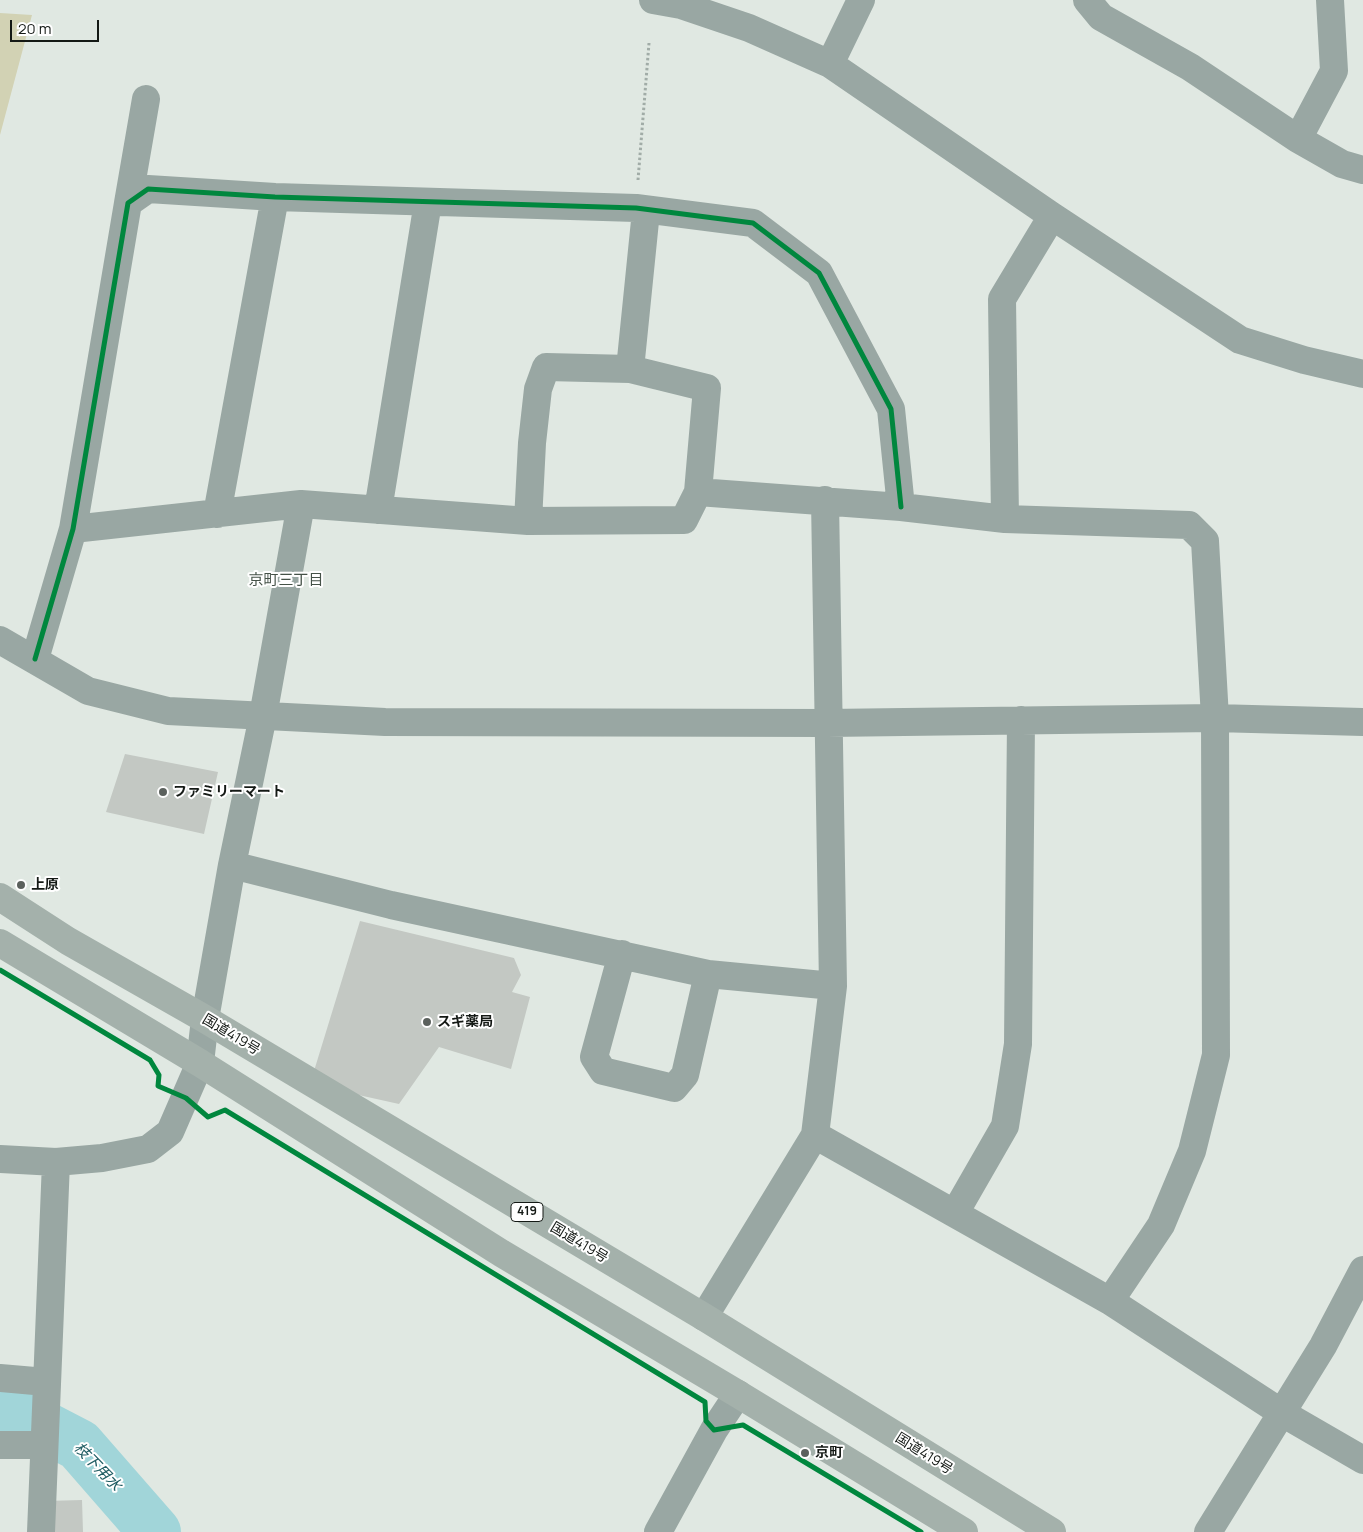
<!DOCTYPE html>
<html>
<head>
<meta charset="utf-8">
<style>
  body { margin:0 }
  #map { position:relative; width:1363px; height:1532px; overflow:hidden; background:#e0e8e2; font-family:Manrope,sans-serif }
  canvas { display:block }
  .scale { position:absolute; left:10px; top:20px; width:89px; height:22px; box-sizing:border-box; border:2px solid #141915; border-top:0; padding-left:6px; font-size:15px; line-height:18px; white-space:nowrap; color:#141915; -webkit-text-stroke:4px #fff; paint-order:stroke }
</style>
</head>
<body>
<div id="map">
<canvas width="1363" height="1532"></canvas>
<div class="scale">20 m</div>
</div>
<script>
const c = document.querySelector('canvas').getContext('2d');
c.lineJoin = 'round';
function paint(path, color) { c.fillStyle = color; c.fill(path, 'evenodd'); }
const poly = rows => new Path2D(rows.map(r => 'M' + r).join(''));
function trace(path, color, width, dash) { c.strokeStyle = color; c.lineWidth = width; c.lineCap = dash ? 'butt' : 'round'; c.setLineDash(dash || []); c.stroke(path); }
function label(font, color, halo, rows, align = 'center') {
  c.font = font + ' Manrope,"Noto Sans JP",sans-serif'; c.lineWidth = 4; c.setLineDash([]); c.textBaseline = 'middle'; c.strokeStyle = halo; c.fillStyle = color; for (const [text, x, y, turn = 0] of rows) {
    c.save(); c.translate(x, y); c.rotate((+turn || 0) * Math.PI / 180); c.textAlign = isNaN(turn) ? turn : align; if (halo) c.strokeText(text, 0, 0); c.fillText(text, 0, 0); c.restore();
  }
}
const green = poly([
  [0,13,32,15,0,135]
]);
const river = poly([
  [0,1404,79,1445,155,1532]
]);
const building = poly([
  [125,754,218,772,204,834,106,812],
  [360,921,514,958,521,975,512,992,530,997,511,1069,439,1047,399,1104,336,1090,314,1071],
  [82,1500,83,1532,47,1532,46,1501]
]);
const path = poly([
  [638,180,649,43]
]);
const minor = poly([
  [653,0,681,5,749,28,830,64,1052,216,1240,340,1304,360,1363,374],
  [1087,0,1101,17,1190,67,1298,139,1342,164,1363,170],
  [830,64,861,0],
  [1298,139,1334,71,1330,0],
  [128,203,146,99],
  [630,369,646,211],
  [698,492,901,507,1005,519,1189,525,1205,541,1215,718,1216,1055,1192,1151,1161,1225,1110,1301],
  [378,510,428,202],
  [217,514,275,197],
  [1005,519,1002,299,1052,216],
  [73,529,301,504,528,521,684,520,698,492,707,388,630,369,546,367,538,389,532,443,528,521],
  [0,640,88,691,168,711,385,722,827,723,1215,718,1363,722],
  [35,659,73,529,128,203,148,189,275,197,636,208,753,223,819,273,891,409,901,507],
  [232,865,391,905,708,974,833,986],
  [622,954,594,1057,603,1071,674,1088,685,1075,708,974],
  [815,1135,1110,1301,1282,1413,1363,1460],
  [0,1159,56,1162,102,1158,148,1149,170,1132,200,1063,205,1019,232,865,263,716,301,504],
  [955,1213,1005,1126,1018,1044,1021,720],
  [704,1317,815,1135,833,986,825,500],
  [0,1378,46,1382],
  [0,1445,44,1445],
  [41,1532,56,1162],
  [658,1532,714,1430,738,1394],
  [1208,1532,1323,1346,1363,1270]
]);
const highway = poly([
  [0,897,68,941,205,1019,704,1317,1052,1532],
  [0,943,200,1063,501,1253,738,1394,964,1532]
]);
const cycleway = poly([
  [35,659,73,529,128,203,148,189,275,197,636,208,753,223,819,273,891,409,901,507],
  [0,970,150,1060,159,1075,158,1086,186,1098,208,1117,225,1110,705,1402,706,1421,714,1430,743,1425,921,1532]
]);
const markers = [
  [163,792,5,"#5b615d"],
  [21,885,5,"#5b615d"],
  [427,1022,5,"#5b615d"],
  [805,1453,5,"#5b615d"]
];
const shields = [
  [527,1212,32]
];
const shieldNames = [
  ["419",527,1212]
];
const poiNames = [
  ["ファミリーマート",173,792],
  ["上原",31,885],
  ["スギ薬局",437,1022],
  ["京町",815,1453]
];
const streetNames = [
  ["国道419号",231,1035,31],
  ["国道419号",579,1243,31],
  ["国道419号",924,1454,32]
];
const neighbourhoodNames = [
  ["京町三丁目",286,581]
];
const waterNames = [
  ["枝下用水",97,1467,46]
];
paint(green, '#d2d2b4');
trace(river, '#a1d5d9', 52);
paint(building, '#c3c8c3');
trace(path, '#a1aca7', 3, [2.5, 2.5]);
trace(minor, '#99a7a3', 28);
trace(highway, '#a4b1ab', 28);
trace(cycleway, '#00873e', 5);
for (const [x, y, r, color] of markers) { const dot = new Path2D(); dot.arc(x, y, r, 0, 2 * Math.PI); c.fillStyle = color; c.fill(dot); trace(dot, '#fff', 2); }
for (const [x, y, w] of shields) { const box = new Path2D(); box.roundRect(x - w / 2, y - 9.5, w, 19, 4); c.fillStyle = '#fff'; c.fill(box); trace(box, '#141915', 1); }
label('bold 12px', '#141915', null, shieldNames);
label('bold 14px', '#141915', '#fff', poiNames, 'left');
label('14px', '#141915', '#fff', streetNames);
label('15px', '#455248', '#fff', neighbourhoodNames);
label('italic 15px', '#205d63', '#fff', waterNames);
</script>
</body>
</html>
